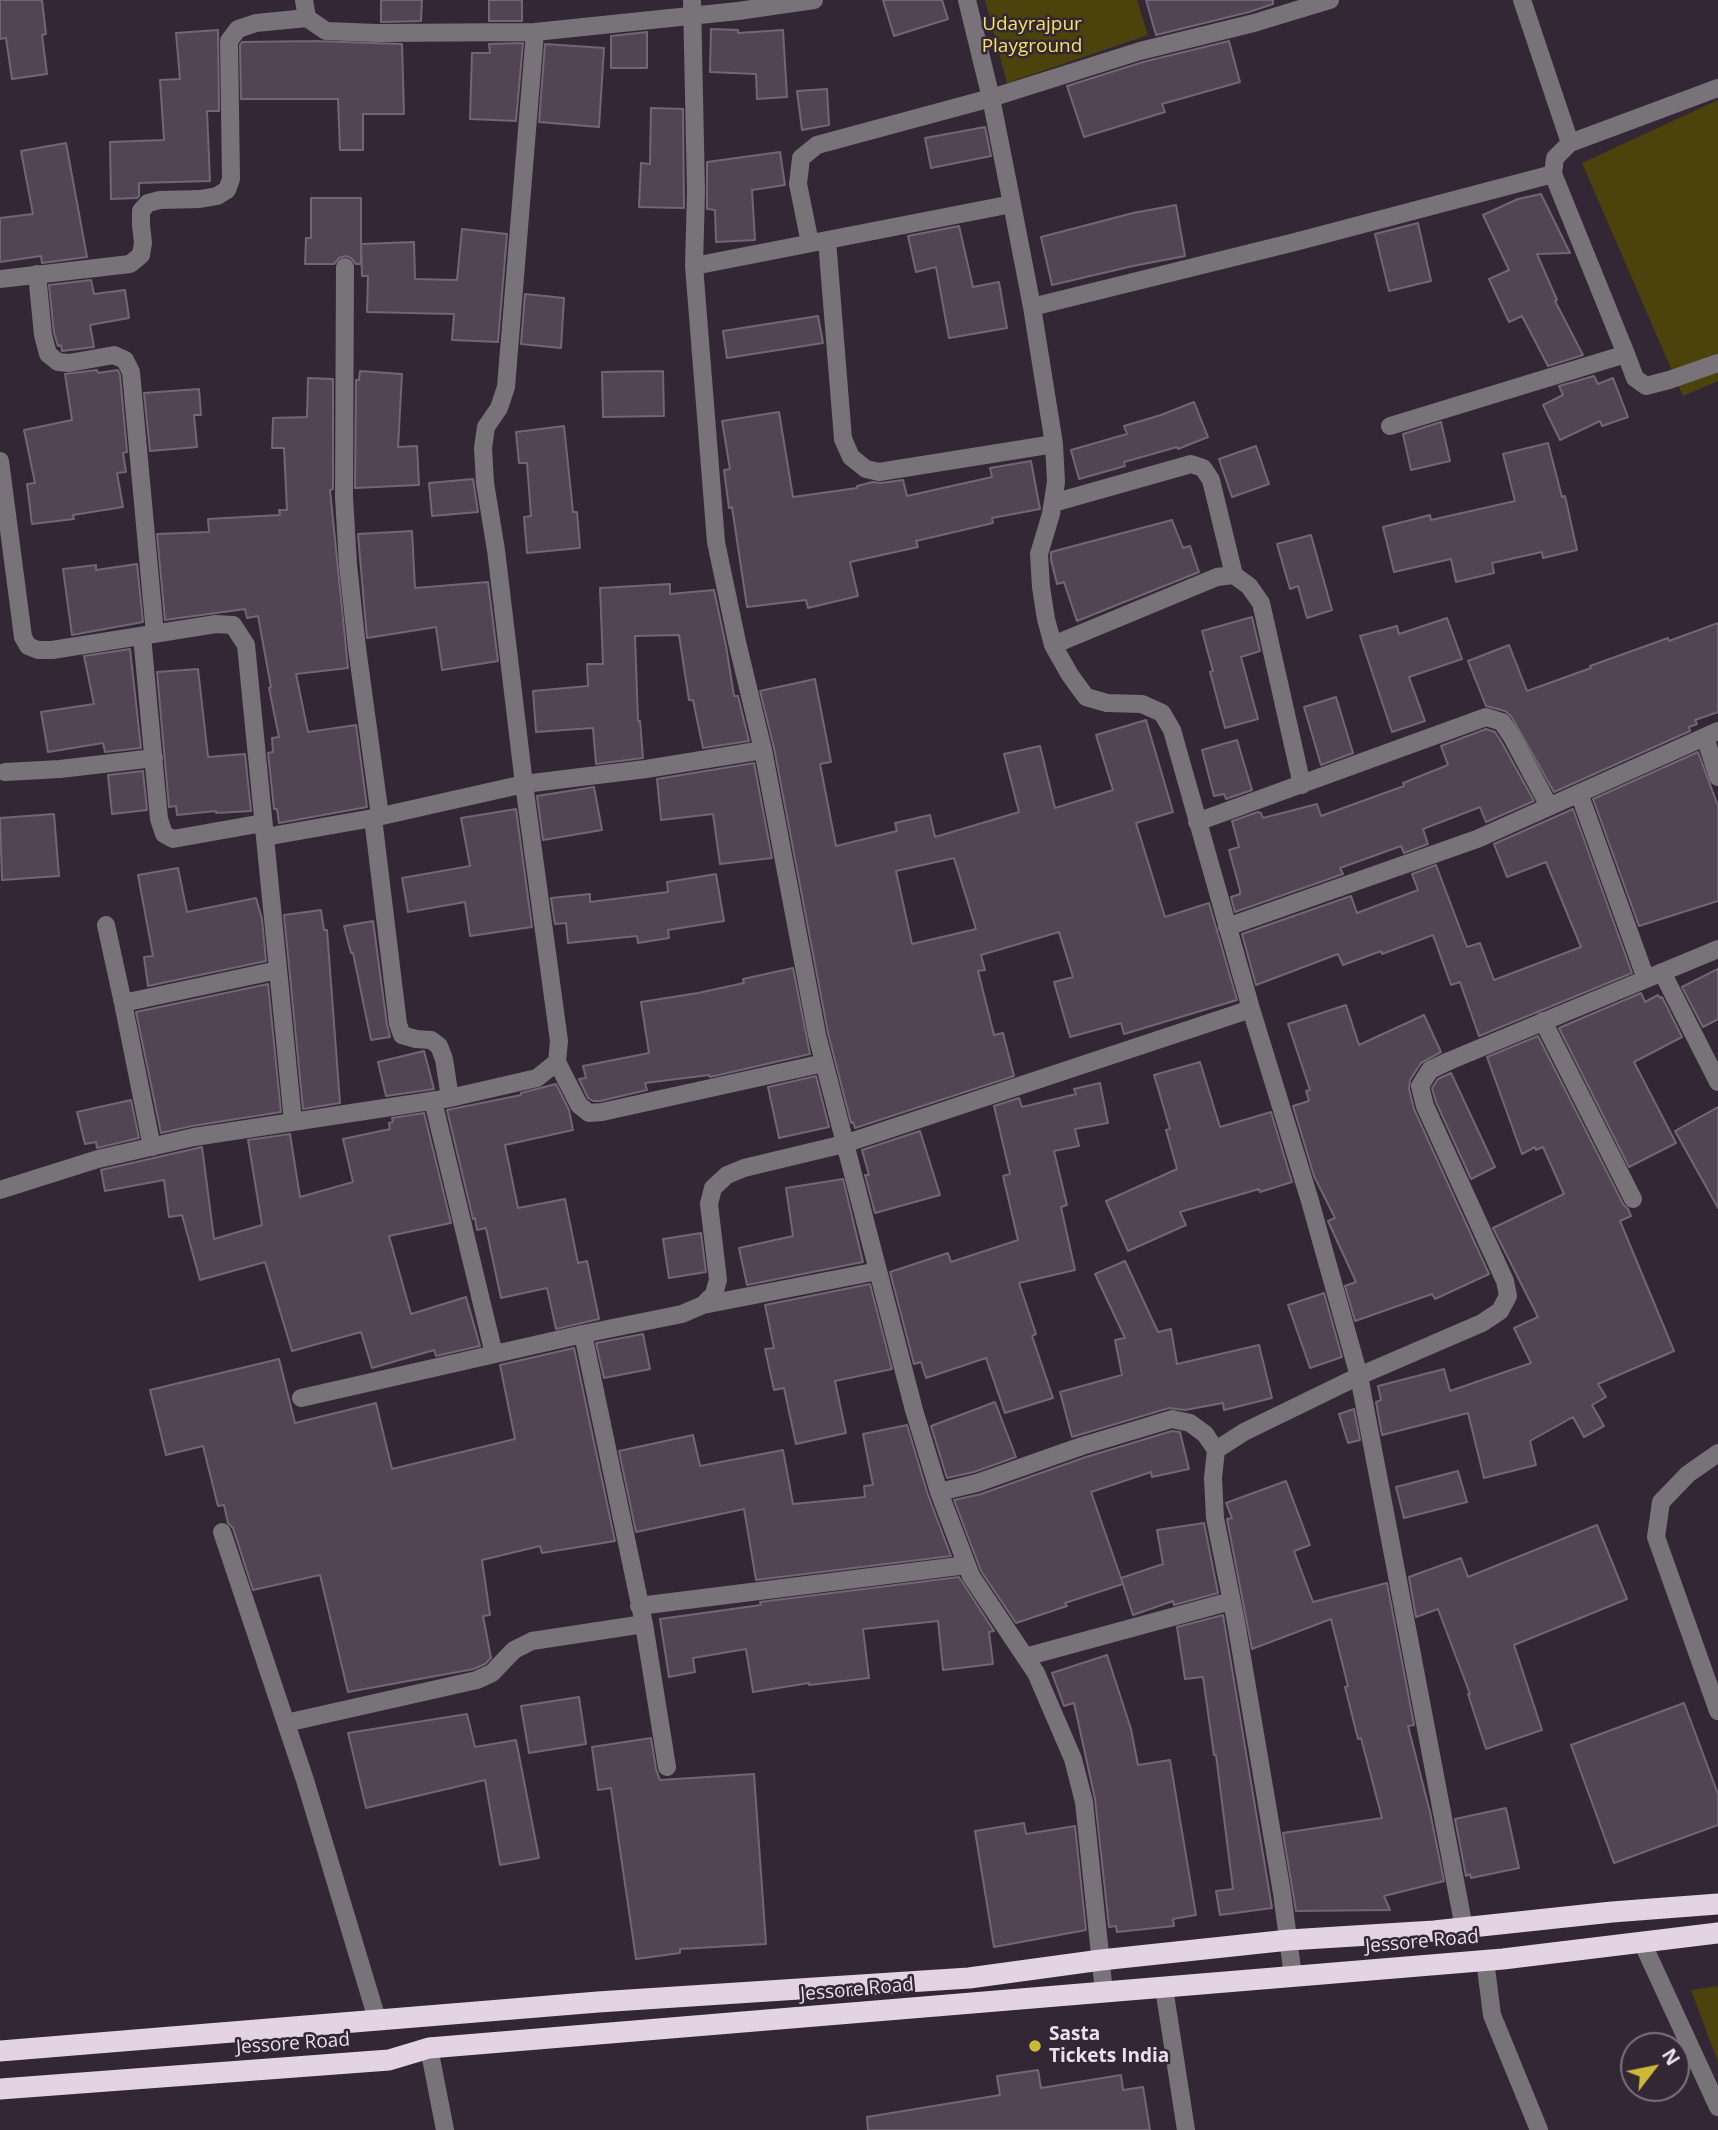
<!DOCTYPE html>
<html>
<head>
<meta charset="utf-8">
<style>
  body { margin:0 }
  #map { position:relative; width:1718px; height:2130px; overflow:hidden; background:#332736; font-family:"Open Sans",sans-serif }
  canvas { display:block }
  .north { position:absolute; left:1620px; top:2032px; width:70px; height:70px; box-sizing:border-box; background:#332736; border:2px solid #7c717e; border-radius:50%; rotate:58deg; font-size:19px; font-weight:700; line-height:28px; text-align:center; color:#e9e0ea }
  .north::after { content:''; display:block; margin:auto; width:24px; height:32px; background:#cdb938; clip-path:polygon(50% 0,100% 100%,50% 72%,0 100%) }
</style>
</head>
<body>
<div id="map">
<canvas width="1718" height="2130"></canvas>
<div class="north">N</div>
</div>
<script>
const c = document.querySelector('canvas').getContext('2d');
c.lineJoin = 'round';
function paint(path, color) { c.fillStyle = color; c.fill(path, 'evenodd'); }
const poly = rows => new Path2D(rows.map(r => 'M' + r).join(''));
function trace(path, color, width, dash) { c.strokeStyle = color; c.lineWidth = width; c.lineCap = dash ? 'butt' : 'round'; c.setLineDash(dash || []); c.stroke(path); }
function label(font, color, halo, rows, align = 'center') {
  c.font = font + ' "Open Sans",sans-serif'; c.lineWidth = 5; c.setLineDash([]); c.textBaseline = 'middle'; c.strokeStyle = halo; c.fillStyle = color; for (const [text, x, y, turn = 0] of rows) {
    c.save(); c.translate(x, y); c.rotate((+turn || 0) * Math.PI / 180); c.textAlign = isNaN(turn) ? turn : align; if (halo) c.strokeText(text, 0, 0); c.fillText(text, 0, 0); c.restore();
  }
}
const green = poly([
  [985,0,1137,0,1148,35,1007,83],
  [1718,100,1718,381,1683,396,1582,163],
  [1718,1986,1718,2062,1691,1990]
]);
const building = poly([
  [0,0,42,0,46,34,42,35,47,74,12,79,6,38,0,39,0,0],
  [381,0,422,0,421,21,381,22,381,0],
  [489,0,522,0,522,21,489,21,489,0],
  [883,0,942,0,948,19,894,36,883,0],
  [1146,0,1273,0,1273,4,1249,12,1156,35,1146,0],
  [711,29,738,30,738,33,783,30,787,97,757,99,756,74,710,72,711,29],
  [218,30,219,111,207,111,210,181,139,183,139,196,137,198,111,199,110,142,164,140,160,80,180,79,176,33,218,30],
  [647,32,647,68,611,68,611,36,647,32],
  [314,41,402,44,404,114,363,114,363,150,340,150,338,99,241,99,240,45,242,42,314,41],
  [1229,41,1240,82,1162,104,1165,112,1084,137,1067,86,1143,62,1229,41],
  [523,43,516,121,470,119,472,53,490,53,489,44,523,43],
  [545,44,604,48,599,127,539,122,545,44],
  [827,89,829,125,802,130,797,91,827,89],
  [651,108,683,109,684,208,639,207,641,163,650,164,651,108],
  [985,127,991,156,931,168,925,138,985,127],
  [66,143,87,257,42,263,41,256,0,262,0,218,33,214,21,151,66,143],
  [780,152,785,185,752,190,755,240,716,242,715,210,707,209,707,162,780,152],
  [1541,194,1570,253,1537,254,1557,300,1555,301,1583,355,1548,366,1522,316,1509,322,1489,279,1509,270,1483,215,1518,199,1541,194],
  [311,198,361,198,361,264,356,264,351,258,346,256,339,258,334,264,305,264,306,238,311,238,311,198],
  [1176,205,1185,256,1133,266,1052,285,1041,237,1133,213,1176,205],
  [1418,223,1431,281,1389,291,1375,234,1418,223],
  [959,226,973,287,999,282,1007,328,949,338,936,267,916,272,908,236,959,226],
  [462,229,507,234,498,342,452,340,454,314,367,312,368,276,362,276,361,244,414,242,415,279,457,280,462,229],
  [91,280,94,294,125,290,129,318,90,325,94,347,62,351,61,345,58,346,54,333,49,285,91,280],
  [525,294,564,298,561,348,521,344,525,294],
  [818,316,823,343,727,358,723,331,818,316],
  [97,370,98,373,118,370,120,375,127,452,123,453,126,472,117,473,123,507,73,515,74,519,32,524,27,484,35,483,24,430,72,420,65,374,97,370],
  [360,371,402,374,398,447,417,446,419,485,355,488,356,380,359,380,360,371],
  [663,371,664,416,603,417,602,372,663,371],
  [1594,376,1598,384,1613,378,1628,417,1602,426,1600,421,1560,440,1543,405,1563,395,1559,386,1594,376],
  [308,378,333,379,333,489,330,490,348,668,296,674,308,732,356,725,367,807,279,823,277,809,274,809,268,753,273,752,272,738,279,737,269,688,271,687,258,616,247,618,245,609,165,620,157,534,209,532,208,519,280,515,279,510,287,510,284,448,272,448,273,418,307,417,308,378],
  [199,389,201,415,194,415,197,447,150,451,144,393,199,389],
  [1194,402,1208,437,1178,449,1177,447,1124,462,1125,466,1079,479,1071,450,1127,434,1124,426,1161,415,1194,402],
  [779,412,793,497,857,488,857,486,873,482,881,483,903,480,907,496,992,477,990,468,1031,461,1040,509,992,518,993,523,916,541,918,547,850,562,858,596,808,608,806,600,747,607,732,507,729,508,724,470,730,469,722,421,779,412],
  [1441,422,1450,461,1411,470,1403,434,1441,422],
  [564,426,573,512,577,512,580,548,527,553,524,517,531,516,527,463,519,463,516,432,564,426],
  [1548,443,1562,497,1565,496,1577,550,1543,558,1542,552,1492,563,1494,573,1456,582,1451,559,1394,572,1383,527,1430,515,1431,520,1515,501,1503,454,1548,443],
  [1256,446,1269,484,1232,497,1219,459,1256,446],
  [473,479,478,512,432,516,429,483,473,479],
  [1172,520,1183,548,1190,546,1199,572,1077,621,1064,582,1057,584,1051,560,1051,552,1172,520],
  [412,531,415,588,488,582,498,661,442,670,436,627,367,638,358,534,412,531],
  [1311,535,1332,610,1307,618,1298,586,1290,589,1277,544,1311,535],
  [137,564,143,622,72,635,63,569,96,565,96,570,137,564],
  [670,584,670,594,714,590,726,646,734,696,738,696,749,741,703,748,693,700,689,700,679,635,635,636,638,721,640,721,643,758,596,764,593,728,536,732,533,691,588,686,587,664,603,664,600,588,670,584],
  [1252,617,1260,651,1241,657,1258,719,1225,728,1210,672,1213,671,1202,631,1252,617],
  [1447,618,1462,659,1409,677,1425,721,1392,732,1360,636,1397,626,1399,634,1447,618],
  [1718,623,1718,712,1695,720,1697,724,1689,727,1690,731,1554,792,1511,716,1505,711,1486,706,1468,661,1509,645,1527,691,1591,668,1590,666,1668,638,1669,641,1718,623],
  [130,649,141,748,105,752,103,743,48,752,41,712,94,704,84,656,130,649],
  [198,669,208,757,245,754,251,811,216,813,216,811,177,815,176,806,169,807,157,672,198,669],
  [815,679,831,762,820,764,836,846,897,831,895,823,930,815,935,837,1019,812,1004,754,1040,746,1055,808,1113,790,1096,735,1146,720,1173,812,1136,823,1165,917,1209,903,1237,1000,1124,1034,1121,1023,1070,1037,1054,982,1073,977,1059,932,981,955,985,970,978,971,994,1035,1003,1033,1014,1076,855,1128,853,1122,851,1123,828,1033,774,748,760,691,815,679],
  [954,858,976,929,912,944,896,871,954,858],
  [1336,697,1353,753,1321,765,1304,707,1336,697],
  [1486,729,1495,732,1502,743,1534,801,1486,822,1480,807,1423,829,1428,844,1404,853,1401,846,1340,868,1343,874,1235,912,1231,897,1240,894,1240,890,1229,850,1239,847,1232,821,1258,812,1261,813,1263,818,1317,804,1321,816,1404,786,1403,783,1448,765,1441,746,1486,729],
  [1237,740,1252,790,1226,799,1224,794,1214,796,1202,750,1237,740],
  [1698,752,1718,806,1718,901,1639,926,1593,799,1698,752],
  [754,763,772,858,720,864,713,814,661,820,657,779,754,763],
  [143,771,147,810,112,814,108,775,143,771],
  [594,787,602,830,543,840,537,796,594,787],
  [516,809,532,927,470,936,465,902,408,912,402,878,470,866,461,818,516,809],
  [1573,809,1632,973,1479,1036,1460,982,1451,985,1433,935,1382,954,1381,951,1343,965,1338,954,1256,985,1242,934,1351,896,1357,913,1418,890,1412,874,1436,865,1467,947,1480,943,1494,980,1581,947,1546,862,1507,877,1494,844,1573,809],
  [54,814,59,876,2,880,0,818,54,814],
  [178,868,187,912,256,898,262,919,266,961,148,986,144,957,153,956,138,875,178,868],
  [716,874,724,921,668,930,669,938,638,943,637,936,568,943,566,923,555,924,551,898,590,894,590,902,668,892,667,882,716,874],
  [321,910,324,930,327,930,340,1103,303,1109,284,915,321,910],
  [373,921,387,1025,390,1037,371,1040,353,953,351,953,344,926,373,921],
  [793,968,810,1054,710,1077,709,1075,645,1083,647,1090,600,1101,593,1101,588,1098,579,1079,586,1078,583,1066,649,1053,641,1002,698,993,744,983,743,979,793,968],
  [1718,969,1718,1019,1703,1027,1682,987,1718,969],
  [268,984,281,1112,192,1126,161,1133,136,1012,268,984],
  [1641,993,1645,1002,1658,995,1660,998,1662,997,1682,1037,1634,1062,1676,1143,1629,1167,1559,1028,1641,993],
  [1346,1005,1359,1045,1424,1015,1441,1052,1421,1063,1410,1080,1409,1089,1414,1109,1489,1274,1435,1299,1432,1294,1355,1321,1345,1286,1356,1282,1328,1221,1335,1218,1314,1176,1293,1106,1309,1101,1306,1091,1310,1090,1288,1024,1346,1005],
  [1538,1036,1623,1204,1628,1209,1631,1216,1620,1221,1674,1351,1598,1384,1606,1397,1592,1405,1604,1426,1584,1437,1573,1417,1530,1441,1536,1465,1484,1478,1468,1413,1382,1435,1376,1402,1381,1400,1378,1386,1444,1369,1450,1391,1531,1363,1514,1328,1538,1317,1493,1228,1564,1194,1543,1147,1536,1150,1535,1147,1522,1154,1487,1057,1538,1036],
  [424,1051,434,1089,386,1096,378,1062,424,1051],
  [1200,1062,1220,1127,1271,1112,1292,1182,1260,1192,1259,1189,1180,1212,1186,1225,1128,1251,1106,1201,1177,1169,1166,1130,1170,1129,1154,1075,1200,1062],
  [1451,1073,1495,1167,1471,1179,1436,1102,1432,1088,1438,1079,1451,1073],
  [816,1076,829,1127,779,1138,768,1087,816,1076],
  [1100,1083,1108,1123,1075,1129,1079,1146,1054,1151,1067,1205,1061,1207,1075,1270,1019,1283,1036,1334,1032,1336,1053,1398,1005,1413,986,1358,926,1378,921,1362,914,1364,890,1272,948,1253,951,1262,1018,1240,1003,1176,1010,1174,994,1106,1019,1098,1022,1107,1076,1094,1074,1089,1100,1083],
  [556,1084,569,1110,573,1130,505,1145,518,1208,565,1199,578,1263,587,1261,599,1319,556,1329,547,1288,501,1298,486,1228,477,1230,475,1218,473,1219,447,1110,521,1095,521,1093,556,1084],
  [131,1100,139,1138,97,1148,96,1142,85,1144,77,1112,131,1100],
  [1718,1107,1718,1208,1675,1131,1718,1107],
  [424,1113,451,1223,389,1236,411,1314,466,1297,480,1346,436,1356,434,1350,372,1368,361,1332,292,1351,265,1262,200,1280,182,1215,169,1217,164,1180,105,1191,101,1170,202,1147,214,1239,262,1225,248,1140,290,1134,300,1197,353,1182,343,1139,390,1129,389,1123,393,1122,392,1118,424,1113],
  [920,1131,940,1195,875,1213,865,1175,869,1175,862,1150,920,1131],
  [843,1179,863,1262,747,1285,739,1248,793,1236,786,1188,843,1179],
  [701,1233,706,1272,669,1278,663,1239,701,1233],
  [1125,1261,1158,1332,1171,1329,1177,1364,1259,1345,1272,1398,1224,1410,1223,1403,1185,1410,1169,1408,1072,1437,1060,1392,1122,1375,1115,1340,1125,1338,1095,1274,1125,1261],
  [870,1284,892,1369,835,1381,846,1433,796,1444,784,1388,774,1390,765,1349,774,1348,765,1305,870,1284],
  [1324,1293,1342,1357,1310,1368,1288,1305,1324,1293],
  [643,1334,650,1369,604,1378,596,1343,643,1334],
  [574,1348,615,1541,542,1553,540,1546,482,1560,490,1615,483,1616,491,1658,485,1664,474,1669,348,1692,320,1575,253,1590,233,1528,228,1523,224,1505,218,1506,203,1446,166,1455,150,1390,279,1359,295,1423,376,1403,392,1469,515,1439,500,1365,574,1348],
  [995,1402,1016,1457,974,1472,947,1478,931,1426,995,1402],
  [1354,1409,1360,1440,1348,1443,1339,1414,1354,1409],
  [907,1425,928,1495,951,1556,756,1580,744,1509,636,1532,619,1451,693,1435,700,1466,783,1450,793,1504,865,1497,864,1486,873,1485,863,1434,907,1425],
  [1172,1431,1180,1432,1189,1469,1152,1477,1151,1472,1091,1492,1123,1584,1065,1603,1067,1606,1016,1623,981,1571,954,1500,981,1494,1086,1457,1172,1431],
  [1458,1471,1467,1502,1404,1518,1396,1487,1458,1471],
  [1286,1481,1310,1545,1294,1551,1313,1602,1387,1583,1414,1725,1408,1726,1430,1812,1444,1881,1384,1896,1390,1910,1296,1911,1283,1833,1382,1818,1361,1738,1358,1739,1345,1687,1348,1686,1331,1619,1252,1649,1227,1519,1232,1518,1226,1503,1286,1481],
  [1204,1523,1218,1593,1174,1605,1173,1601,1133,1615,1121,1578,1163,1564,1157,1530,1204,1523],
  [1597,1525,1627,1599,1514,1645,1542,1730,1486,1749,1468,1694,1470,1694,1438,1609,1416,1617,1409,1577,1461,1558,1468,1577,1597,1525],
  [959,1577,994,1631,989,1632,993,1664,943,1670,938,1621,863,1629,869,1678,809,1685,809,1683,753,1692,746,1649,693,1658,695,1672,669,1677,660,1619,761,1605,760,1602,959,1577],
  [1223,1615,1272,1908,1220,1915,1216,1891,1233,1889,1216,1755,1214,1755,1203,1677,1185,1679,1177,1627,1223,1615],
  [1107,1655,1131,1729,1138,1765,1170,1760,1196,1915,1173,1919,1174,1926,1117,1932,1116,1926,1109,1927,1095,1799,1074,1703,1064,1706,1052,1673,1107,1655],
  [579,1697,586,1744,529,1753,521,1706,579,1697],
  [1684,1703,1718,1794,1718,1825,1614,1863,1571,1745,1684,1703],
  [467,1714,475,1747,516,1740,539,1858,500,1865,485,1780,366,1808,348,1733,467,1714],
  [651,1738,656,1769,660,1780,754,1774,766,1944,680,1949,680,1953,636,1959,611,1788,598,1790,592,1747,651,1738],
  [1506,1808,1519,1868,1471,1878,1470,1874,1466,1876,1455,1819,1506,1808],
  [1024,1823,1026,1834,1075,1826,1086,1930,994,1947,975,1831,1024,1823],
  [1038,2070,1041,2088,1121,2075,1123,2090,1143,2087,1150,2130,868,2130,867,2117,1000,2095,997,2076,1038,2070]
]);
const minor = poly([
  [304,0,307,18,326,31,377,33,535,32,738,11,814,0],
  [692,0,696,191,694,266,716,542,737,642,763,750,817,1035,914,1410,939,1492,971,1576,1036,1673,1073,1759,1084,1802,1104,1992],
  [967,0,991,98,1012,204,1032,307,1054,444,1056,482,1051,514,1039,554,1041,587,1046,619,1053,645,1070,675,1086,697,1107,703,1142,704,1162,713,1172,730,1251,1009],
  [1522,0,1570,143],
  [827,240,843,439,851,457,866,469,879,472,1054,444],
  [810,243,798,184,801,158,817,145,991,98,1140,51,1254,23,1330,0],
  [694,266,1012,204],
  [345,267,344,497,348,565,357,648,380,816],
  [37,274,43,335,48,354,58,362,69,363,114,355,125,360,131,372,155,634],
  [0,279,130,264,141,255,143,243,141,225,141,211,148,203,160,200,200,199,217,196,227,190,231,179,229,41,238,29,256,23,307,18],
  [1032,307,1295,242,1553,174,1555,158,1570,143,1718,88],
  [1626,354,1635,378,1646,386,1669,380,1718,363],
  [1390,426,1626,354,1553,174],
  [0,461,23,637,28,646,38,650,52,650,216,624,233,625,246,645,293,1121],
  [1053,503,1191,464,1203,468,1211,480,1234,575],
  [142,636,159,819,164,834,173,839,263,823],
  [1053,645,1217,577,1234,575,1249,586,1261,603,1302,785],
  [1705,737,1718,777],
  [5,772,60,769,154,758],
  [1579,793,1646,979],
  [373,818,398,1024,402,1035,416,1039,431,1040,439,1046,444,1059,450,1098],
  [1197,822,1486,717,1502,722,1512,737,1549,806],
  [265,837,373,818,524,784,646,769,763,750],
  [106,925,123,1003,152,1147],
  [1227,927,1477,839,1718,731],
  [1662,972,1718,1082],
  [123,1003,278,970],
  [1543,1021,1633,1199],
  [557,1062,579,1105,589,1113,602,1112,824,1063],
  [433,1101,494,1354],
  [0,1190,98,1159,194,1137,450,1098,537,1078,557,1062,559,1041,524,784,496,550,485,483,483,448,486,427,499,408,506,387,535,32],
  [703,1305,878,1271],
  [583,1334,644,1624,667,1767],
  [301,1398,583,1334,682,1314,703,1305,714,1294,718,1280,709,1204,713,1188,727,1175,744,1168,844,1144,1251,1009,1310,1201,1359,1376,1464,1928],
  [1718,1453,1688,1474,1661,1502,1656,1537,1718,1711],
  [939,1492,977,1483,1082,1446,1172,1419,1190,1423,1205,1434,1216,1450],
  [222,1532,305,1780,377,2019],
  [639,1606,967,1565],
  [1025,1657,1231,1601],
  [286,1723,477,1680,492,1673,514,1650,532,1641,644,1624],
  [1642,1942,1718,2107],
  [1485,1960,1492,2015,1539,2130],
  [1293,1976,1282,1893,1236,1622,1215,1518,1213,1478,1216,1450,1244,1432,1359,1376,1482,1323,1500,1311,1508,1296,1505,1281,1425,1106,1420,1086,1430,1070,1449,1061,1718,949],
  [1164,1988,1186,2130],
  [429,2048,445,2130]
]);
const highway = poly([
  [0,2051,598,2002,969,1978,1101,1960,1289,1940,1434,1931,1612,1912,1718,1904],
  [0,2089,389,2060,429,2048,1503,1959,1718,1933]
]);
const markers = [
  [1035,2046,7,"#cdb938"]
];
const parkNames = [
  ["Udayrajpur",1032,25],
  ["Playground",1032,47]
];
const streetNames = [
  ["Jessore Road",1422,1942,-5],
  ["Jessore Road",857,1990,-5],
  ["Jessore Road",293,2044,-4]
];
const poiNames = [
  ["Sasta",1049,2035],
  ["Tickets India",1049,2057]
];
paint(green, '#4b430b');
paint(building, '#514453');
trace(building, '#736575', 2);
trace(minor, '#787279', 18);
trace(highway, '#e3d3e5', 21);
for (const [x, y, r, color] of markers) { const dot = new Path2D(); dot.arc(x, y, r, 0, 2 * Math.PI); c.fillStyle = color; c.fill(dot); trace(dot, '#332736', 2.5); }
label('19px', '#f6e160', '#332736', parkNames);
label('19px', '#e9e0ea', '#332736', streetNames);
label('bold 19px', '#e9e0ea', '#332736', poiNames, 'left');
</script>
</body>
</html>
